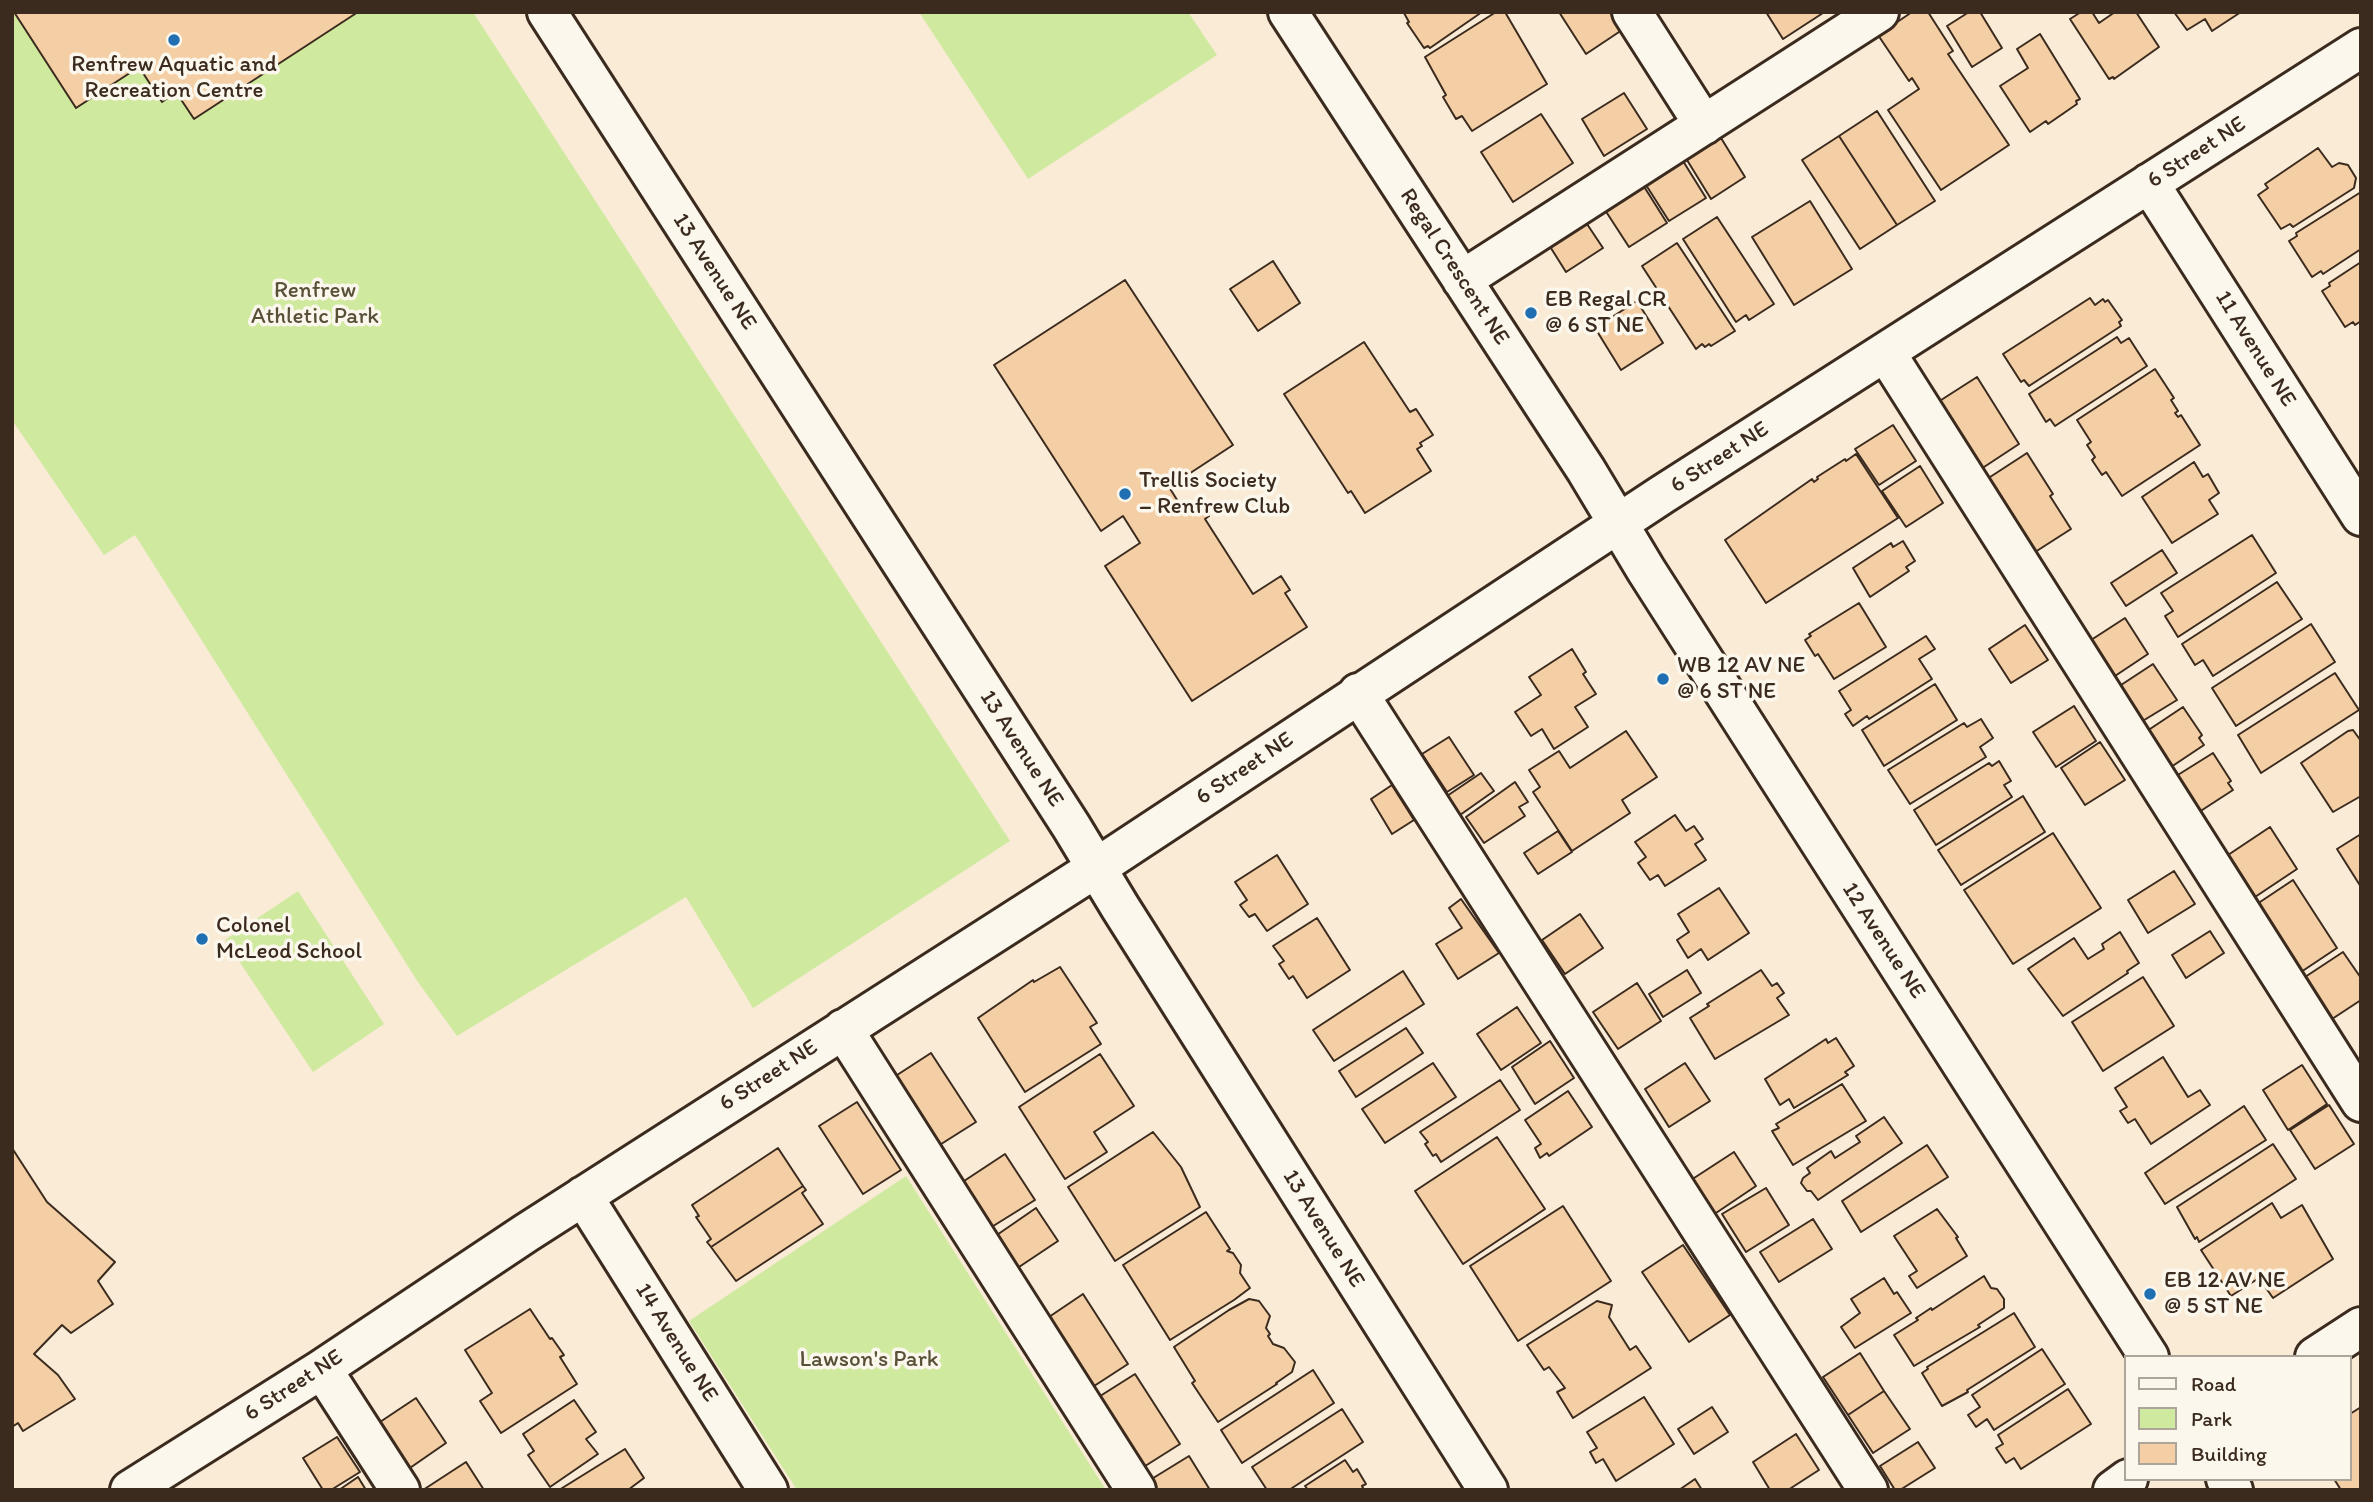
<!DOCTYPE html>
<html>
<head>
<meta charset="utf-8">
<style>
  body { margin:0 }
  #map { position:relative; width:2373px; height:1502px; overflow:hidden; background:#f9ebd6; font-family:Itim,sans-serif }
  canvas { display:block }
  .frame { position:absolute; inset:0; border:14px solid #3b2a1e; pointer-events:none }
  .legend { position:absolute; left:2124px; top:1355px; width:228px; height:126px; box-sizing:border-box; background:#fbf7ec; border:2px solid #aea59a; margin:0; padding:9px 12px; list-style:none; font-size:21px; color:#3b2a1e }
  .legend li { display:flex; align-items:center; gap:14px; height:35px }
  .legend b { width:35px; border:2px solid #aea59a }
</style>
</head>
<body>
<div id="map">
<canvas width="2373" height="1502"></canvas>
<div class="frame"></div>
<ul class="legend">
<li><b style="height:9px;background:#fbf7ec"></b>Road</li>
<li><b style="height:19px;background:#cfe99f"></b>Park</li>
<li><b style="height:19px;background:#f4cea4"></b>Building</li>
</ul>
</div>
<script>
const c = document.querySelector('canvas').getContext('2d');
c.lineJoin = 'round';
function paint(path, color) { c.fillStyle = color; c.fill(path, 'evenodd'); }
const poly = rows => new Path2D(rows.map(r => 'M' + r).join(''));
function trace(path, color, width, dash) { c.strokeStyle = color; c.lineWidth = width; c.lineCap = dash ? 'butt' : 'round'; c.setLineDash(dash || []); c.stroke(path); }
function label(font, color, halo, rows, align = 'center') {
  c.font = font + ' Itim,sans-serif'; c.lineWidth = 7; c.setLineDash([]); c.textBaseline = 'middle'; c.strokeStyle = halo; c.fillStyle = color; for (const [text, x, y, turn = 0] of rows) {
    c.save(); c.translate(x, y); c.rotate((+turn || 0) * Math.PI / 180); c.textAlign = isNaN(turn) ? turn : align; if (halo) c.strokeText(text, 0, 0); c.fillText(text, 0, 0); c.restore();
  }
}
const green = poly([
  [12,12,473,12,1010,841,753,1008,686,897,457,1036,418,982,135,535,104,555,12,420],
  [919,12,1188,12,1217,55,1028,179],
  [298,891,384,1024,313,1072,225,940],
  [906,1176,1106,1490,797,1490,689,1321]
]);
const building = poly([
  [14,12,358,12,194,119,176,92,162,102,139,67,76,108,14,12],
  [1482,12,1430,48,1428,46,1424,48,1407,23,1409,22,1404,13,1482,12],
  [1496,12,1505,12,1547,84,1472,131,1462,116,1456,119,1443,97,1446,95,1425,57,1496,12],
  [1559,12,1610,12,1622,30,1586,54,1559,12],
  [1766,12,1823,12,1823,13,1783,39,1766,12],
  [1912,12,1928,12,1953,51,1948,54,2009,145,1941,190,1888,110,1919,89,1912,78,1909,81,1878,35,1912,12],
  [1969,12,1980,12,2002,48,1972,67,1947,26,1969,12],
  [2081,12,2092,12,2099,23,2115,12,2136,12,2159,47,2114,79,2113,77,2109,79,2070,19,2081,12],
  [2174,12,2241,12,2212,31,2205,19,2187,30,2174,12],
  [2040,34,2080,99,2076,101,2077,104,2048,124,2046,121,2030,132,2000,86,2028,68,2017,49,2040,34],
  [1624,93,1647,129,1604,156,1582,119,1624,93],
  [1877,111,1935,201,1897,225,1839,136,1877,111],
  [1541,114,1573,163,1513,202,1481,152,1541,114],
  [1839,136,1897,225,1860,249,1802,160,1839,136],
  [1721,138,1745,177,1711,199,1687,160,1721,138],
  [2318,148,2332,167,2339,163,2348,165,2356,178,2354,188,2293,227,2290,224,2281,229,2258,195,2268,188,2265,184,2318,148],
  [1683,161,1706,198,1669,221,1646,185,1683,161],
  [1643,185,1667,223,1629,247,1605,210,1643,185],
  [2361,192,2361,249,2323,274,2321,271,2312,277,2289,241,2297,236,2296,233,2361,192],
  [1810,201,1852,269,1794,305,1752,237,1810,201],
  [1717,217,1774,304,1749,320,1746,315,1736,322,1683,239,1717,217],
  [1585,221,1603,248,1566,272,1549,245,1585,221],
  [1677,243,1735,331,1711,346,1709,344,1705,347,1702,344,1696,349,1642,266,1677,243],
  [1273,261,1300,303,1258,331,1230,289,1273,261],
  [2361,262,2361,321,2355,325,2353,322,2345,327,2322,291,2330,286,2329,283,2361,262],
  [1125,280,1233,445,1169,487,1184,511,1199,501,1209,516,1205,519,1253,594,1281,576,1290,590,1285,593,1307,627,1192,701,1105,566,1140,543,1123,516,1101,531,994,365,1125,280],
  [2090,298,2095,305,2103,299,2105,302,2108,300,2122,320,2119,322,2121,326,2029,386,2024,380,2021,382,2003,354,2090,298],
  [1637,301,1663,343,1621,370,1595,328,1637,301],
  [2117,337,2121,343,2129,338,2147,366,2055,426,2050,419,2046,422,2029,394,2117,337],
  [1364,342,1410,412,1416,409,1433,435,1420,443,1422,446,1417,449,1431,471,1365,513,1351,491,1348,493,1284,394,1364,342],
  [2155,369,2174,398,2171,400,2178,411,2175,413,2178,417,2181,415,2200,445,2122,496,2106,472,2102,475,2092,460,2095,457,2087,445,2091,442,2077,420,2155,369],
  [1977,377,2019,444,1981,469,1938,402,1977,377],
  [1893,425,1916,461,1879,485,1855,449,1893,425],
  [2027,453,2053,494,2050,496,2071,529,2032,554,1987,479,2027,453],
  [1856,454,1898,518,1766,603,1725,540,1812,479,1814,482,1818,479,1817,477,1845,459,1846,461,1856,454],
  [2194,462,2203,477,2208,474,2219,493,2209,500,2218,514,2172,543,2142,497,2194,462],
  [1920,466,1943,503,1906,527,1882,491,1920,466],
  [2252,535,2276,573,2178,637,2165,616,2173,611,2161,593,2252,535],
  [1903,541,1915,561,1906,567,1909,571,1870,597,1853,568,1891,543,1893,547,1903,541],
  [2162,550,2177,573,2126,606,2111,583,2162,550],
  [2277,582,2302,619,2213,676,2203,660,2195,665,2182,644,2277,582],
  [1859,603,1886,647,1834,679,1818,654,1815,656,1805,640,1811,636,1809,634,1859,603],
  [2125,618,2148,654,2112,678,2088,642,2125,618],
  [2311,624,2335,662,2236,726,2212,688,2311,624],
  [2025,625,2048,660,2011,683,1989,649,2025,625],
  [1926,636,1935,649,1919,659,1932,679,1869,719,1867,716,1853,726,1845,714,1851,710,1839,691,1926,636],
  [1572,649,1586,672,1583,674,1596,694,1575,707,1588,727,1554,749,1542,729,1531,736,1515,712,1541,695,1529,677,1572,649],
  [2153,664,2177,700,2141,722,2118,687,2153,664],
  [2335,673,2359,710,2261,773,2238,735,2335,673],
  [1935,684,1957,720,1884,766,1862,730,1935,684],
  [2074,706,2096,741,2056,767,2033,732,2074,706],
  [2183,707,2202,735,2199,738,2204,745,2168,769,2144,733,2183,707],
  [1981,719,1993,738,1980,747,1986,757,1910,804,1888,770,1964,723,1967,727,1981,719],
  [2353,730,2361,741,2361,796,2333,812,2301,763,2348,731,2353,730],
  [1626,731,1657,777,1622,800,1630,813,1572,851,1533,792,1540,787,1529,770,1559,751,1570,768,1626,731],
  [1449,737,1474,775,1447,792,1422,754,1449,737],
  [2100,742,2125,780,2085,805,2061,768,2100,742],
  [2213,753,2231,781,2228,783,2233,790,2196,814,2173,778,2213,753],
  [1999,761,2011,781,2004,785,2012,797,1936,845,1914,810,1989,763,1992,766,1999,761],
  [1481,773,1494,791,1460,815,1447,796,1481,773],
  [1515,782,1528,802,1519,807,1525,816,1484,843,1466,817,1515,782],
  [1392,785,1414,820,1392,834,1371,799,1392,785],
  [2023,796,2045,832,1961,885,1938,850,2023,796],
  [1675,815,1686,831,1694,826,1703,839,1695,844,1706,860,1665,886,1658,875,1650,880,1638,863,1646,857,1635,842,1675,815],
  [2270,827,2297,869,2252,899,2225,857,2270,827],
  [1558,831,1572,852,1538,874,1524,853,1558,831],
  [2053,833,2101,908,2013,964,1964,890,2053,833],
  [2361,834,2361,887,2337,849,2361,834],
  [1277,855,1308,904,1267,931,1255,914,1249,917,1240,905,1247,900,1235,882,1277,855],
  [2174,871,2195,904,2148,933,2128,900,2174,871],
  [2293,880,2337,948,2301,972,2257,904,2293,880],
  [1719,888,1749,933,1708,960,1701,949,1688,958,1677,940,1689,932,1678,914,1719,888],
  [1461,899,1499,953,1458,979,1436,944,1462,928,1449,908,1461,899],
  [1580,914,1603,948,1565,974,1542,940,1580,914],
  [1317,918,1350,970,1307,998,1293,976,1289,979,1279,964,1284,961,1273,946,1317,918],
  [2210,931,2224,953,2186,978,2172,955,2210,931],
  [2120,932,2139,963,2127,971,2128,973,2063,1016,2028,969,2074,938,2088,959,2104,949,2102,944,2120,932],
  [2343,952,2361,978,2361,1000,2329,1021,2302,979,2343,952],
  [1060,967,1097,1023,1090,1027,1101,1044,1025,1092,978,1018,1033,980,1034,982,1060,967],
  [1687,970,1701,993,1663,1017,1649,994,1687,970],
  [1761,970,1772,986,1777,983,1784,993,1777,998,1789,1015,1715,1059,1690,1018,1709,1006,1707,1004,1761,970],
  [1403,971,1424,1004,1334,1061,1313,1030,1403,971],
  [2143,977,2174,1026,2103,1071,2072,1022,2143,977],
  [1637,983,1661,1021,1618,1049,1593,1012,1637,983],
  [1517,1007,1541,1043,1501,1070,1477,1034,1517,1007],
  [1406,1028,1423,1053,1356,1097,1339,1071,1406,1028],
  [1836,1038,1854,1066,1845,1072,1848,1075,1794,1108,1789,1099,1780,1105,1765,1079,1826,1039,1828,1043,1836,1038],
  [1550,1041,1574,1078,1535,1104,1512,1067,1550,1041],
  [931,1053,976,1122,938,1146,894,1077,931,1053],
  [1100,1054,1134,1106,1094,1132,1107,1152,1065,1179,1019,1107,1100,1054],
  [2163,1057,2188,1097,2200,1090,2210,1105,2151,1144,2135,1119,2128,1123,2120,1111,2127,1107,2115,1088,2163,1057],
  [1433,1063,1456,1097,1385,1143,1362,1109,1433,1063],
  [1685,1063,1710,1101,1669,1127,1645,1089,1685,1063],
  [2302,1065,2327,1104,2288,1130,2263,1090,2302,1065],
  [1500,1080,1520,1110,1441,1162,1436,1154,1433,1156,1425,1144,1428,1142,1420,1132,1500,1080],
  [1842,1084,1866,1121,1793,1165,1772,1131,1779,1128,1776,1124,1842,1084],
  [1568,1091,1592,1127,1549,1156,1547,1153,1540,1158,1535,1148,1541,1144,1525,1120,1568,1091],
  [857,1102,901,1170,863,1194,819,1126,857,1102],
  [2329,1105,2354,1144,2315,1169,2290,1130,2329,1105],
  [2244,1106,2266,1140,2165,1204,2145,1173,2244,1106],
  [1884,1117,1902,1143,1818,1200,1811,1191,1807,1191,1801,1183,1803,1178,1810,1173,1807,1168,1831,1151,1835,1158,1860,1142,1856,1136,1884,1117],
  [1153,1132,1181,1167,1200,1207,1115,1261,1068,1187,1153,1132],
  [1497,1137,1545,1209,1463,1264,1415,1191,1497,1137],
  [2273,1144,2296,1179,2199,1242,2197,1237,2195,1239,2177,1207,2273,1144],
  [1927,1145,1948,1177,1861,1232,1842,1201,1927,1145],
  [12,1148,47,1202,115,1262,98,1281,113,1304,71,1333,62,1325,34,1354,58,1375,75,1399,23,1431,18,1423,12,1427,12,1148],
  [778,1148,803,1186,711,1247,707,1242,711,1239,696,1217,699,1216,692,1205,778,1148],
  [1734,1152,1756,1186,1713,1215,1691,1180,1734,1152],
  [1005,1154,1035,1200,990,1228,961,1183,1005,1154],
  [803,1186,806,1190,802,1193,823,1224,736,1281,711,1247,803,1186],
  [1766,1188,1789,1225,1746,1252,1722,1214,1766,1188],
  [2272,1203,2281,1218,2302,1205,2333,1259,2273,1298,2259,1278,2231,1296,2201,1250,2272,1203],
  [1563,1206,1611,1281,1518,1341,1470,1266,1563,1206],
  [1036,1208,1058,1241,1016,1269,994,1237,1036,1208],
  [1937,1209,1958,1237,1956,1238,1967,1256,1917,1288,1909,1276,1917,1271,1894,1236,1937,1209],
  [1206,1212,1230,1249,1227,1251,1233,1253,1241,1265,1240,1273,1250,1288,1234,1300,1170,1340,1123,1265,1206,1212],
  [1813,1219,1832,1249,1779,1282,1760,1252,1813,1219],
  [1683,1245,1730,1315,1689,1342,1642,1272,1683,1245],
  [1984,1276,1991,1288,1997,1289,2004,1299,2004,1308,1978,1325,1980,1327,1914,1366,1894,1335,1918,1320,1916,1318,1931,1308,1932,1310,1984,1276],
  [1884,1278,1894,1294,1897,1292,1911,1313,1855,1348,1841,1327,1860,1313,1851,1299,1884,1278],
  [1083,1294,1128,1364,1091,1388,1046,1319,1083,1294],
  [1249,1299,1259,1301,1270,1316,1266,1328,1270,1334,1268,1336,1273,1344,1284,1348,1295,1362,1292,1372,1276,1383,1277,1384,1218,1422,1192,1383,1195,1381,1174,1347,1229,1310,1249,1299],
  [1597,1301,1612,1305,1609,1317,1630,1350,1636,1346,1651,1368,1573,1418,1557,1392,1565,1388,1549,1367,1544,1370,1527,1345,1597,1301],
  [530,1309,550,1339,552,1338,564,1355,560,1357,577,1384,501,1433,480,1401,492,1393,465,1350,530,1309],
  [2014,1313,2035,1347,1967,1390,1968,1392,1942,1406,1922,1373,1928,1369,1927,1367,2014,1313],
  [2042,1349,2065,1384,1994,1430,1987,1419,1976,1427,1968,1415,1980,1407,1972,1395,2042,1349],
  [1860,1353,1884,1391,1848,1415,1823,1377,1860,1353],
  [1313,1370,1334,1403,1242,1463,1221,1430,1313,1370],
  [1135,1374,1180,1444,1142,1468,1097,1398,1135,1374],
  [2068,1389,2091,1424,2021,1469,2014,1458,2006,1463,1996,1448,2003,1444,1998,1435,2068,1389],
  [1884,1391,1910,1429,1873,1453,1848,1415,1884,1391],
  [1644,1397,1674,1444,1616,1481,1603,1459,1596,1463,1590,1452,1597,1448,1587,1432,1644,1397],
  [416,1398,446,1443,407,1470,377,1424,416,1398],
  [574,1400,596,1432,586,1439,598,1454,550,1487,528,1455,534,1451,523,1434,574,1400],
  [1712,1407,1728,1432,1694,1454,1678,1429,1712,1407],
  [2361,1407,2361,1490,2341,1490,2334,1479,2350,1479,2350,1414,2361,1407],
  [1342,1409,1363,1442,1289,1490,1267,1490,1252,1467,1342,1409],
  [1796,1434,1819,1470,1788,1490,1770,1490,1753,1462,1796,1434],
  [337,1437,360,1472,331,1490,323,1490,303,1458,337,1437],
  [1918,1442,1935,1468,1900,1490,1895,1490,1880,1466,1918,1442],
  [625,1449,644,1478,628,1490,559,1490,625,1449],
  [1189,1456,1210,1490,1156,1490,1150,1480,1189,1456],
  [1345,1460,1353,1472,1357,1469,1366,1484,1362,1486,1364,1490,1308,1490,1305,1486,1345,1460],
  [466,1462,484,1490,423,1490,466,1462],
  [358,1477,366,1490,339,1490,358,1477],
  [1695,1479,1702,1490,1679,1490,1695,1479]
]);
const minor = poly([
  [547,12,1071,826,1120,907,1488,1490],
  [1288,12,1586,470,1646,570,2149,1357],
  [1632,12,1704,125],
  [2149,183,2361,516],
  [1462,280,1879,12],
  [1886,353,2361,1102],
  [1358,693,1868,1490],
  [843,1029,1136,1490],
  [583,1196,768,1490],
  [2315,1357,2361,1327],
  [322,1369,400,1490],
  [2226,1479,2233,1490],
  [130,1490,322,1369,526,1233,1096,868,1663,494,2361,48],
  [2113,1490,2128,1479]
]);
const markers = [
  [174,40,7,"#1f6fb2"],
  [1531,313,7,"#1f6fb2"],
  [1125,494,7,"#1f6fb2"],
  [1663,679,7,"#1f6fb2"],
  [202,939,7,"#1f6fb2"],
  [2150,1294,7,"#1f6fb2"]
];
const poiNames = [
  ["Renfrew Aquatic and",174,65,"center"],
  ["Recreation Centre",174,91,"center"],
  ["EB Regal CR",1545,300],
  ["@ 6 ST NE",1545,326],
  ["Trellis Society",1139,481],
  ["– Renfrew Club",1139,507],
  ["WB 12 AV NE",1677,666],
  ["@ 6 ST NE",1677,692],
  ["Colonel",216,926],
  ["McLeod School",216,952],
  ["EB 12 AV NE",2164,1281],
  ["@ 5 ST NE",2164,1307]
];
const streetNames = [
  ["6 Street NE",2197,153,-33],
  ["Regal Crescent NE",1454,267,57],
  ["13 Avenue NE",714,272,57],
  ["11 Avenue NE",2255,349,58],
  ["6 Street NE",1720,458,-33],
  ["13 Avenue NE",1021,749,57],
  ["6 Street NE",1245,769,-34],
  ["12 Avenue NE",1883,941,57],
  ["6 Street NE",769,1076,-33],
  ["13 Avenue NE",1323,1229,58],
  ["14 Avenue NE",676,1343,58],
  ["6 Street NE",294,1386,-33]
];
const parkNames = [
  ["Renfrew",315,291],
  ["Athletic Park",315,317],
  ["Lawson's Park",869,1360]
];
paint(green, '#cfe99f');
paint(building, '#f4cea4');
trace(building, '#3b2a1e', 2);
trace(minor, '#3b2a1e', 44);
trace(minor, '#fbf7ec', 38);
for (const [x, y, r, color] of markers) { const dot = new Path2D(); dot.arc(x, y, r, 0, 2 * Math.PI); c.fillStyle = color; c.fill(dot); trace(dot, '#fbf7ec', 2.5); }
label('23px', '#3b2a1e', '#fbf7ec', poiNames, 'left');
label('23px', '#3b2a1e', '#fbf7ec', streetNames);
label('23px', '#595038', '#fbf7ec', parkNames);
</script>
</body>
</html>
